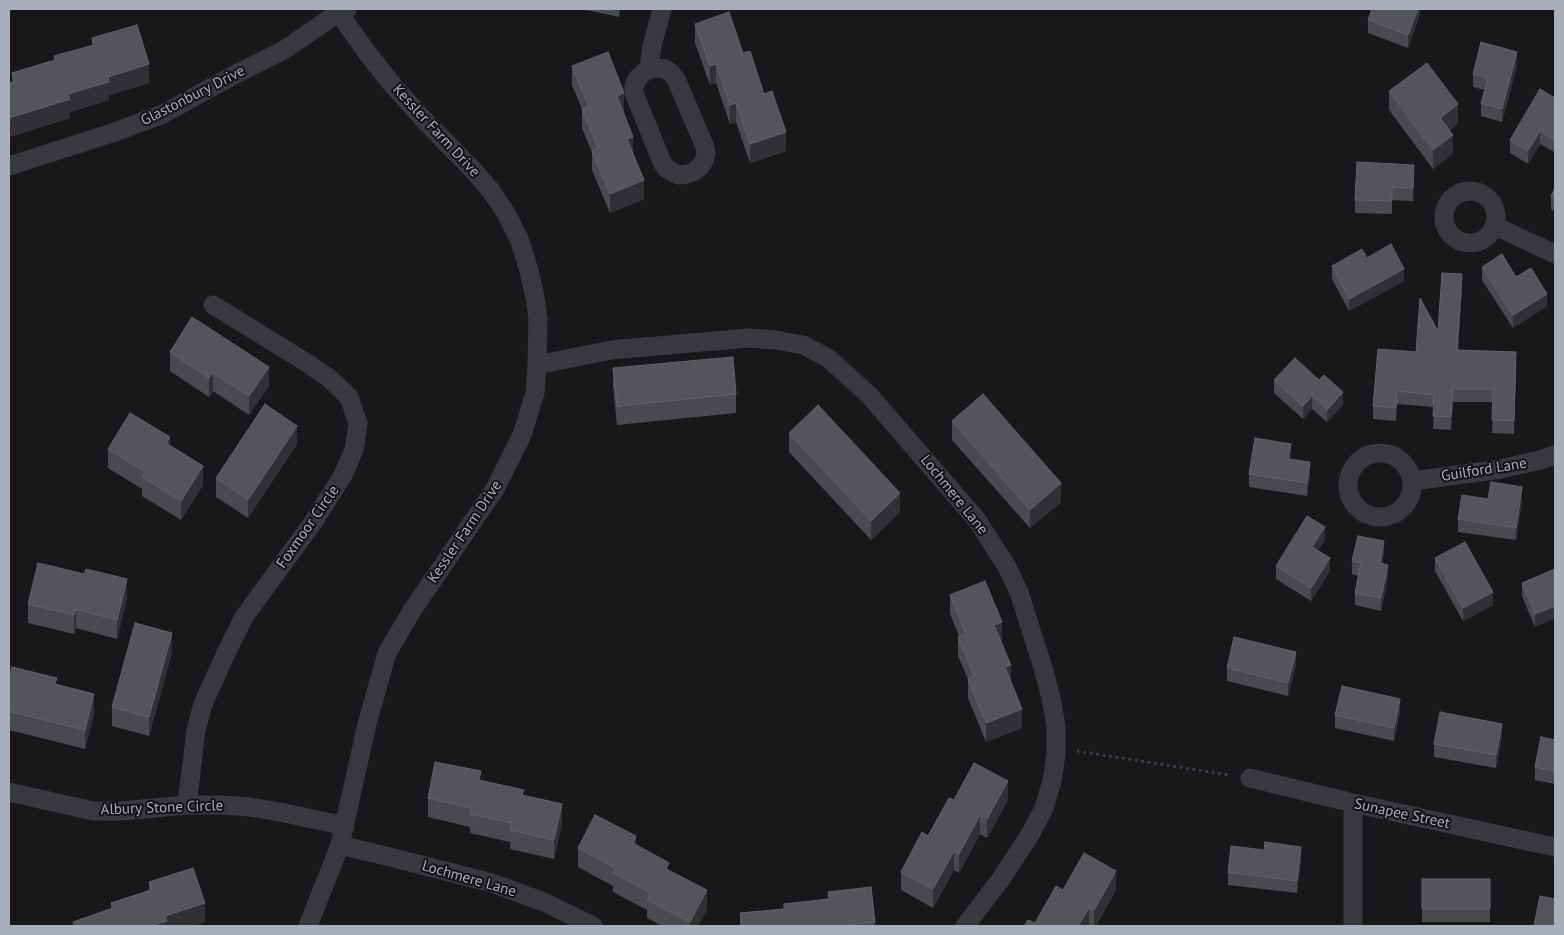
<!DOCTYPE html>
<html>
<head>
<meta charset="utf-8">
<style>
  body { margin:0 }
  #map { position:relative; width:1564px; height:935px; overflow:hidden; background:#18181a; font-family:"PT Sans",sans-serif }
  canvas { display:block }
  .frame { position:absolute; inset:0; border:10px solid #a9aebb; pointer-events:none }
</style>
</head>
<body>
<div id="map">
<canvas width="1564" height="935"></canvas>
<div class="frame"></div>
</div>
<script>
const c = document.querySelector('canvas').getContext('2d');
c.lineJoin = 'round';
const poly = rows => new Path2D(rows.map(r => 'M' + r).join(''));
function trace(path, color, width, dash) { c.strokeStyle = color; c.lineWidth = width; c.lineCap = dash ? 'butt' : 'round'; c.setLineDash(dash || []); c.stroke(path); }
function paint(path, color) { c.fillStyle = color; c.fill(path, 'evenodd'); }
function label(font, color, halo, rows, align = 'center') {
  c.font = font + ' "PT Sans",sans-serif'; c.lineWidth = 4; c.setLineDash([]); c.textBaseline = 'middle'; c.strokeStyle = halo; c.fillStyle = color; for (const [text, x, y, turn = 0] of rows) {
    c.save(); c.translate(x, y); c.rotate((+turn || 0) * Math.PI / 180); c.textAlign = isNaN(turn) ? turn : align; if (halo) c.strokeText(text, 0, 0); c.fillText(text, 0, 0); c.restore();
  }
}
const path = poly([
  [1077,751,1229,775]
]);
const minor = poly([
  [657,68,665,69,671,73,676,79,705,147,706,154,704,161,700,167,693,172,687,174,679,175,672,172,666,168,662,162,634,93,634,86,637,79,643,73,649,69,657,68],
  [649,69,652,46,662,9],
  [9,166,112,133,163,114,234,75,284,50,338,13,347,9],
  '1444 217a26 26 0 1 1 52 0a26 26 0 1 1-52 0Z',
  [1495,226,1555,254],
  [537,365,611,350,748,338,776,340,803,345,828,358,869,395,977,520,1007,567,1019,592,1044,671,1051,698,1056,726,1056,754,1052,781,1044,808,1031,833,1001,879,965,926],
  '1348 485a32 32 0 1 1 64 0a32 32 0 1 1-64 0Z',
  [1413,481,1501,469,1540,460,1555,455],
  [1250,778,1353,803,1555,847],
  [9,792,93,811,121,811,187,805,221,805,250,807,285,813,345,826],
  [1353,803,1353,926],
  [187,805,196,730,203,704,226,653,244,617,314,521,343,475,354,450,358,423,349,397,329,378,307,363,213,305],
  [340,845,386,856,492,883,544,902,593,926],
  [308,926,340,845,367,724,387,653,413,609,495,489,522,435,535,393,537,365,538,319,535,297,529,271,520,241,506,213,491,191,473,170,424,120,391,83,368,54,336,9]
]);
const wall = poly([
  [582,9,620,9,619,17],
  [1420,9,1420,14,1408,48,1368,33,1368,20],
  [695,24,743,53,764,94,786,151,750,163,736,122,730,124,716,83,710,85,695,43],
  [92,38,149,83,109,95,109,100,70,112,70,118,9,137,9,83,12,82,12,73,54,60,54,56,92,46],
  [1517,65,1502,122,1481,116,1481,103,1485,90,1473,87,1473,74],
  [572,66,624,112,644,199,610,213,592,170,592,152,582,128,582,109,572,85],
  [1389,91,1458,123,1450,130,1453,153,1433,169,1389,110],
  [1555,98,1555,151,1554,152,1540,144,1528,164,1510,153,1510,140],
  [1414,178,1413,201,1392,200,1392,214,1355,213,1355,200],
  [1555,188,1555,212,1551,209,1551,196],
  [1367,258,1404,281,1349,311,1332,279,1332,266],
  [1482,267,1516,277,1547,306,1513,328,1482,280],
  [1462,287,1458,350,1516,365,1514,434,1492,433,1493,402,1453,402,1451,430,1433,429,1434,407,1397,404,1396,421,1373,419,1373,406,1416,352,1438,331],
  [170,352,269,386,249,415,213,391,209,397,170,371],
  [613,368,736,394,736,413,617,425,613,387],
  [1274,380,1343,405,1327,422,1312,409,1303,419,1274,393],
  [952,421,1061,502,1030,528,952,440],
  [789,433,900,512,871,540,789,452],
  [297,444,248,518,216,497,216,478],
  [170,446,203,485,181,520,142,496,142,489,108,468,108,449],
  [1291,457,1290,459,1310,475,1307,496,1249,487,1249,474],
  [1488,499,1522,500,1516,540,1458,532,1458,519],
  [1325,540,1318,550,1330,571,1311,601,1276,579,1276,566],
  [1384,554,1382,564,1388,578,1381,611,1355,605,1355,593,1358,576,1352,574,1352,561],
  [1435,558,1493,605,1463,621,1435,571],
  [1555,569,1535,627,1522,596,1522,583],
  [950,595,1002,641,1001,641,1022,728,986,742,968,698,968,679,958,656,958,637,959,636,950,614],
  [127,598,117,639,76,628,74,634,28,623,28,604],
  [172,652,149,736,112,726,112,707],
  [1296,665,1288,696,1227,681,1227,668],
  [9,679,94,713,85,749,9,730],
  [1400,712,1394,741,1335,728,1335,715],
  [1502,737,1496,768,1434,757,1434,744],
  [1555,740,1555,784,1535,780,1535,767],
  [481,780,524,795,562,823,554,859,510,849,510,842,470,833,470,827,428,817,428,798],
  [954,800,1008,800,987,838,980,834,959,873,954,870,933,908,901,890,901,872,928,836],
  [636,845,669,870,707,909,698,926,662,926,647,918,647,910,613,892,613,886,578,867,578,848],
  [1301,860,1297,893,1228,885,1228,872],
  [1422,879,1490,879,1490,922,1422,922],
  [149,882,205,922,193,926,73,926,73,922,111,909,111,903,149,890],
  [1063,890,1116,890,1096,926,1024,926,1035,923],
  [828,892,875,922,875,926,740,926,740,913,784,909,784,904,828,899]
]);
const shadedWall = poly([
  [1418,9,1420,9,1420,14,1408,48,1408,35],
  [1517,52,1517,65,1502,122,1502,109],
  [149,64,149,83,109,95,109,100,70,112,70,118,9,137,9,118,108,77],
  [716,64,716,83,710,85,710,66],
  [624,93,624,112,617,115,617,96],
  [736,103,736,122,730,124,730,105],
  [1458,104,1458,123,1440,136,1440,118],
  [1540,131,1540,144,1528,164,1528,151],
  [786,132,786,151,750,163,750,144],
  [1453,135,1453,153,1433,169,1433,150],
  [633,137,633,155,627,139],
  [1555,138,1555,151,1554,152,1554,139],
  [644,180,644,199,610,213,610,194],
  [1404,269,1404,281,1349,311,1349,299],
  [1462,274,1462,287,1457,363,1457,350],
  [1547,294,1547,306,1513,328,1513,315],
  [269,367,269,386,249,415,249,396],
  [213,373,213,391,209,397,209,378],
  [1453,389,1453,402,1451,430,1451,417],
  [1397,391,1397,404,1396,421,1396,408],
  [1343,392,1343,405,1327,422,1327,410],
  [1312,396,1312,409,1303,419,1303,406],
  [297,426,297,444,248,518,248,500],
  [170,437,170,456,166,443],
  [1291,444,1291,457,1288,472,1288,459],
  [1310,462,1310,475,1307,496,1307,483],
  [203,466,203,485,181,520,181,501],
  [1061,483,1061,502,1030,528,1030,510],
  [1522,487,1522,500,1516,540,1516,528],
  [900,493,900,512,871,540,871,521],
  [1325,527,1325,540,1312,560,1312,547],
  [1384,541,1384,554,1380,576,1380,563],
  [1330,558,1330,571,1311,601,1311,588],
  [1388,565,1388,578,1381,611,1381,598],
  [127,579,127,598,117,639,117,620],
  [1493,592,1493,605,1463,621,1463,608],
  [1555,606,1555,618,1535,627,1535,614],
  [76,609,76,628,74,634,74,615],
  [1002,622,1002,641,994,644,994,625],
  [172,633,172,652,149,736,149,717],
  [1296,652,1296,665,1288,696,1288,683],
  [1011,665,1011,684,1005,667],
  [94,694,94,713,85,749,85,730],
  [1400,699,1400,712,1394,741,1394,728],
  [1022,709,1022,728,986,742,986,723],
  [1502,724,1502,737,1496,768,1496,755],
  [1008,781,1008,800,987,838,987,819],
  [562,804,562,823,554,859,554,840],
  [980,815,980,834,959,873,959,854],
  [636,836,636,855,633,843],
  [1301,847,1301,860,1297,893,1297,881],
  [954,851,954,870,933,908,933,889],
  [1116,871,1116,890,1096,926,1094,926,1094,910],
  [707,890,707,909,698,926,690,926,690,922],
  [205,903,205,922,193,926,150,926,165,916],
  [1089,908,1089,926,1078,926]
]);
const building = poly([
  [1372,9,1418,9,1408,35,1368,20,1372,9],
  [729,12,743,53,750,51,764,94,772,91,786,132,750,144,736,103,730,105,716,64,710,66,695,24,729,12],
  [137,25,149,64,108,77,109,82,68,94,70,99,9,118,9,83,15,82,12,73,55,60,54,56,94,45,92,38,137,25],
  [1481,42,1517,52,1502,109,1481,103,1488,78,1473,74,1481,42],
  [608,52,624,93,617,96,633,137,627,139,644,180,610,194,592,151,598,148,582,109,589,106,572,66,608,52],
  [1427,63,1458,104,1440,118,1453,135,1433,150,1389,91,1427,63],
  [1540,89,1555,98,1555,138,1554,139,1540,131,1528,151,1510,140,1540,89],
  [1357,162,1414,165,1413,188,1392,187,1392,201,1355,200,1357,162],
  [1555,188,1555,199,1551,196,1555,188],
  [1391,244,1404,269,1349,299,1332,266,1362,249,1367,258,1391,244],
  [1502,254,1516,277,1531,268,1547,294,1513,315,1482,267,1502,254],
  [1442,273,1462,274,1457,350,1516,352,1514,421,1492,420,1493,389,1453,389,1451,417,1433,416,1434,395,1397,391,1396,408,1373,406,1378,349,1416,352,1420,298,1438,331,1442,273],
  [192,317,269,367,249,396,213,373,209,378,170,352,192,317],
  [733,357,736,394,617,406,613,368,733,357],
  [1295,358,1319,380,1324,375,1343,392,1327,410,1312,396,1303,406,1274,380,1295,358],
  [983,394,1061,483,1030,510,952,421,983,394],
  [265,404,297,426,248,500,216,478,265,404],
  [818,405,900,493,871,521,789,433,818,405],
  [130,413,170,437,166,443,203,466,181,501,142,477,145,472,108,449,130,413],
  [1255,438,1291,444,1288,459,1310,462,1307,483,1249,474,1255,438],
  [1491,482,1522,487,1516,528,1458,519,1462,495,1488,499,1491,482],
  [1307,516,1325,527,1312,547,1330,558,1311,588,1276,566,1307,516],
  [1358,536,1384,541,1380,563,1388,565,1381,598,1355,593,1361,563,1352,561,1358,536],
  [1465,542,1493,592,1463,608,1435,558,1465,542],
  [38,563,84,574,86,569,127,579,117,620,76,609,74,615,28,604,38,563],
  [1555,569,1555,606,1535,614,1522,583,1555,569],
  [985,581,1002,622,994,625,1011,665,1005,667,1022,709,986,723,968,679,974,676,958,637,966,634,950,595,985,581],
  [135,623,172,633,149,717,112,707,135,623],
  [1234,637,1296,652,1288,683,1227,668,1234,637],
  [12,667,57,678,55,684,94,694,85,730,9,711,9,679,12,667],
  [1342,686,1400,699,1394,728,1335,715,1342,686],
  [1440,712,1502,724,1496,755,1434,744,1440,712],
  [1541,737,1555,740,1555,771,1535,767,1541,737],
  [435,762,481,771,479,780,524,790,522,795,562,804,554,840,510,830,512,823,470,814,471,808,428,798,435,762],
  [974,763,1008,781,987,819,980,815,959,854,954,851,933,889,901,872,922,832,928,836,949,798,954,800,974,763],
  [595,815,636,836,633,843,669,863,666,869,707,890,690,922,647,900,651,893,613,873,615,868,578,848,595,815],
  [1265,842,1301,847,1297,881,1228,872,1231,846,1264,850,1265,842],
  [1084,853,1116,871,1094,910,1089,908,1078,926,1024,926,1028,920,1035,923,1056,886,1063,890,1084,853],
  [193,868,205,903,165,916,167,921,150,926,75,926,73,922,113,908,111,903,152,890,149,882,193,868],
  [1422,879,1490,879,1490,909,1422,909,1422,879],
  [871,887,875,922,839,926,742,926,740,913,784,909,784,904,829,899,828,892,871,887],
  [1540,896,1555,899,1555,926,1534,926,1540,896]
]);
const streetNames = [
  ["Glastonbury Drive",193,96,-27],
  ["Kessler Farm Drive",436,131,47],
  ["Guilford Lane",1484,470,-9],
  ["Lochmere Lane",954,495,51],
  ["Foxmoor Circle",308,527,-55],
  ["Kessler Farm Drive",465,532,-56],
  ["Albury Stone Circle",162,808,-2],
  ["Sunapee Street",1402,814,12],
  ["Lochmere Lane",469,879,16]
];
trace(path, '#3e4047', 3, [2.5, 4]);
trace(minor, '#38393f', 19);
paint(wall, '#494a4f');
paint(shadedWall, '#313135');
paint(building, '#54545b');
trace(building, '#61626a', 1);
label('15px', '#a9aebb', '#131315', streetNames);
</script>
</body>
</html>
